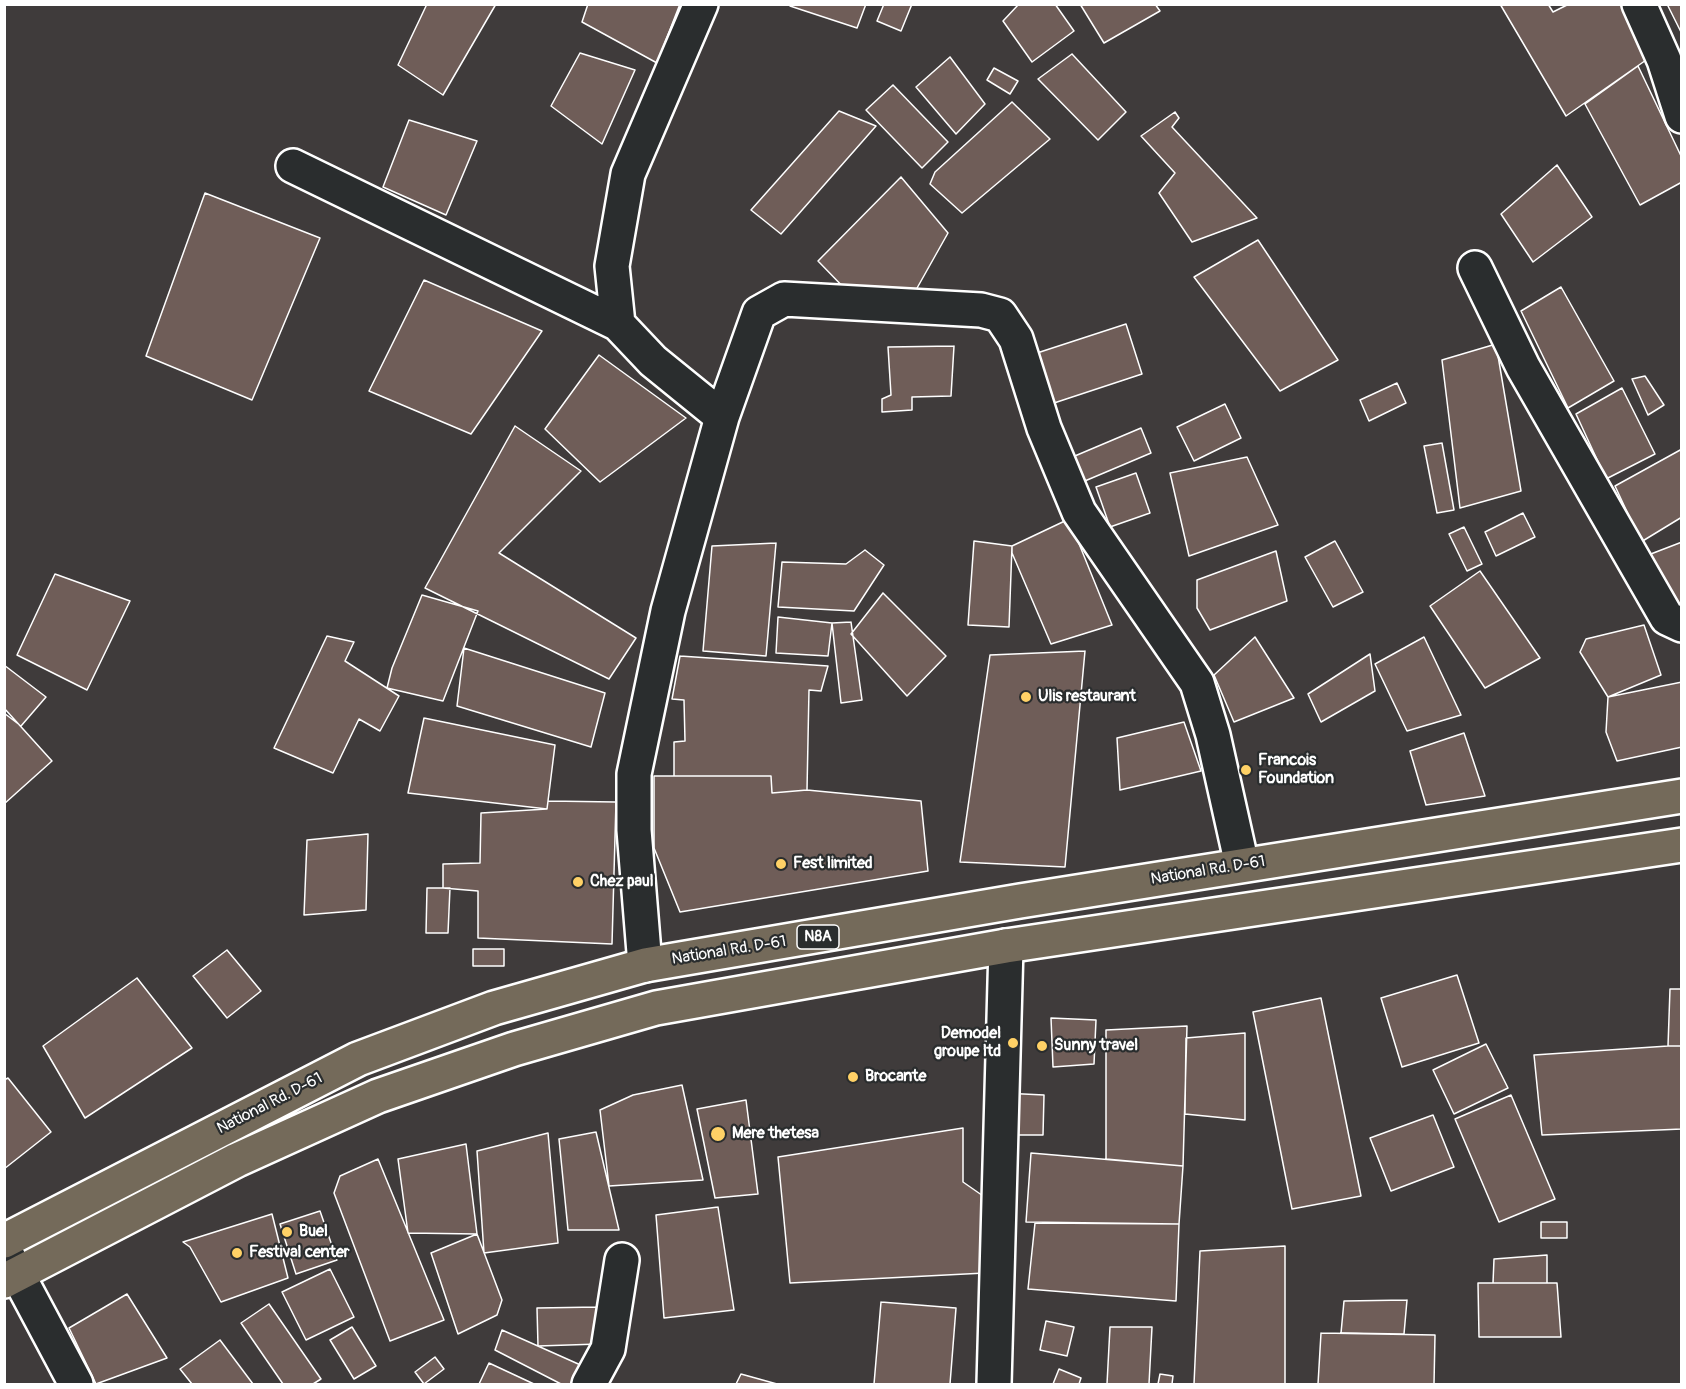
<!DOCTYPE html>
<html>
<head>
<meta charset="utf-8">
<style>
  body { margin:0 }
  #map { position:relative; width:1686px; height:1389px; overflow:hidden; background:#3f3b3b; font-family:Pangolin,sans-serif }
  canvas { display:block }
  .frame { position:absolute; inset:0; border:6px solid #fff; pointer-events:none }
</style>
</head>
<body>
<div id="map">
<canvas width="1686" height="1389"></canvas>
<div class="frame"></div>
</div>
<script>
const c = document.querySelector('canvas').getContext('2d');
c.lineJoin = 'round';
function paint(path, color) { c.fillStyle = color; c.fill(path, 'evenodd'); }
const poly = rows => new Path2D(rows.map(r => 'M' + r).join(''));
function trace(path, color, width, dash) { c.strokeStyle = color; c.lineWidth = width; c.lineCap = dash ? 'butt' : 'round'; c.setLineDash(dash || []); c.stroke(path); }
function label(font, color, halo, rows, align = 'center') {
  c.font = font + ' Pangolin,sans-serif'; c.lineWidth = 4.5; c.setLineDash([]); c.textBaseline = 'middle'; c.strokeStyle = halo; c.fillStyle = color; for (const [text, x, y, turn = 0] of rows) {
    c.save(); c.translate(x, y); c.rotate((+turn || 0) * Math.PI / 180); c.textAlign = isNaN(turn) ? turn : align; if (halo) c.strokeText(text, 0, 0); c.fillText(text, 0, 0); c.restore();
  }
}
const building = poly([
  [427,4,496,4,443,95,398,65,427,4],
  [588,4,680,4,657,63,582,22,588,4],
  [791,4,866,4,857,28,790,6,791,4],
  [884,4,912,4,901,31,877,21,884,4],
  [1019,4,1055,4,1074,31,1032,62,1003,21,1019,4],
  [1080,4,1155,4,1160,11,1104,43,1080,4],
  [1500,4,1548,4,1553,12,1569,4,1620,4,1649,58,1566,116,1500,4],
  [1667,4,1682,4,1682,34,1667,4],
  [580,53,635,70,602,144,551,106,580,53],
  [1072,54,1126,112,1098,140,1038,79,1072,54],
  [950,57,985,104,956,134,916,87,950,57],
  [1638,66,1682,158,1682,182,1640,205,1585,104,1638,66],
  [994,68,1018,81,1010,94,987,80,994,68],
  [893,85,948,142,922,168,866,110,893,85],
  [1012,102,1050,139,962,213,930,184,935,172,1012,102],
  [839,111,876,126,781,234,751,210,839,111],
  [1175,112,1179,118,1172,127,1257,218,1192,242,1159,193,1175,173,1141,136,1175,112],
  [409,120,477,141,446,215,383,187,409,120],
  [1557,165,1592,217,1533,262,1501,214,1557,165],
  [901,177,948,233,912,297,850,294,818,261,901,177],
  [205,193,320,238,252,400,146,356,205,193],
  [1258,240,1338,360,1280,391,1194,277,1258,240],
  [424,280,542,331,471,434,369,391,424,280],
  [1561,287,1614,381,1568,408,1521,311,1561,287],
  [1126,324,1142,374,1051,404,1034,354,1126,324],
  [1496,344,1521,491,1460,508,1442,360,1496,344],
  [954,346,951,396,912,397,912,410,882,412,882,399,891,395,888,347,954,346],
  [599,355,686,418,600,482,545,429,599,355],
  [1645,376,1664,405,1648,415,1632,379,1645,376],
  [1397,383,1406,403,1369,421,1360,400,1397,383],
  [1622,388,1655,454,1606,479,1576,414,1622,388],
  [1225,404,1241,438,1194,461,1177,427,1225,404],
  [515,426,581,471,499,553,636,638,609,679,425,588,515,426],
  [1141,428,1151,453,1073,486,1063,461,1141,428],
  [1442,443,1454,510,1437,513,1424,446,1442,443],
  [1682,449,1682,517,1641,542,1615,486,1682,449],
  [1247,457,1278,525,1189,556,1170,473,1247,457],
  [1136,473,1150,513,1110,527,1096,487,1136,473],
  [1523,513,1535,537,1496,556,1485,532,1523,513],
  [1069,519,1112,625,1051,644,1012,553,1012,546,1069,519],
  [1464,527,1482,564,1467,571,1449,534,1464,527],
  [974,541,1012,546,1009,627,968,625,974,541],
  [1335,541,1363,592,1333,607,1305,557,1335,541],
  [1682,542,1682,605,1677,607,1643,557,1682,542],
  [776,543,766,656,703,651,712,546,776,543],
  [865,550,884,565,854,611,778,607,782,562,846,564,865,550],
  [1276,551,1287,601,1210,630,1197,608,1197,580,1276,551],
  [1480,571,1540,658,1485,688,1430,606,1480,571],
  [55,574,130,601,87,690,17,655,55,574],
  [883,593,946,656,907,696,851,634,883,593],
  [422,595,478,611,443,701,387,688,392,668,422,595],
  [778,617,832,623,828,656,776,653,778,617],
  [851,622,862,700,841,703,832,623,851,622],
  [1644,625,1661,675,1608,697,1580,652,1586,639,1644,625],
  [327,636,354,642,345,661,399,696,380,731,359,719,333,773,274,748,327,636],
  [1255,637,1294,698,1234,722,1214,675,1255,637],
  [1424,637,1461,715,1407,731,1375,664,1424,637],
  [464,648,605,693,591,747,457,706,464,648],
  [1085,651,1065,867,960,862,990,655,1085,651],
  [1370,654,1375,691,1321,722,1308,694,1370,654],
  [680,656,828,666,821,691,809,690,807,790,772,793,771,776,674,776,674,742,685,741,684,700,672,699,680,656],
  [4,665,46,697,21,726,4,713,4,665],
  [1682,682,1682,747,1617,761,1606,732,1608,697,1682,682],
  [4,708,52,761,4,804,4,708],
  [424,718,555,745,547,809,408,793,424,718],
  [1184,722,1201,771,1120,790,1117,738,1184,722],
  [1464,733,1485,796,1426,805,1410,751,1464,733],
  [654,776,771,776,772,793,807,790,921,801,928,871,680,912,654,848,654,776],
  [548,801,616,802,612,944,478,938,478,891,443,888,443,864,480,863,481,813,547,809,548,801],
  [368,834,366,910,304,915,307,840,368,834],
  [427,888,450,888,448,933,426,933,427,888],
  [473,949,504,949,504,966,473,966,473,949],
  [227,950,261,991,227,1018,193,976,227,950],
  [1457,975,1479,1043,1402,1067,1381,998,1457,975],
  [137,978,192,1048,85,1118,43,1046,137,978],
  [1670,989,1682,989,1682,1046,1668,1046,1670,989],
  [1321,998,1361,1196,1292,1209,1253,1012,1321,998],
  [1051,1018,1096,1020,1094,1064,1053,1067,1051,1018],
  [1187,1026,1183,1166,1106,1159,1106,1030,1187,1026],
  [1245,1033,1245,1120,1185,1114,1186,1038,1245,1033],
  [1486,1044,1508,1088,1454,1114,1433,1070,1486,1044],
  [1668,1046,1682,1046,1682,1129,1542,1135,1534,1055,1668,1046],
  [8,1078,51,1132,4,1169,4,1080,8,1078],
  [682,1085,703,1180,609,1186,600,1110,633,1095,682,1085],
  [1003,1093,1044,1095,1043,1135,1001,1135,1003,1093],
  [1511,1095,1555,1199,1499,1222,1455,1119,1511,1095],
  [746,1100,758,1194,715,1198,697,1109,746,1100],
  [1433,1115,1454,1167,1391,1191,1370,1138,1433,1115],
  [963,1128,963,1182,986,1198,985,1273,790,1283,778,1157,963,1128],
  [596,1132,619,1230,568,1230,559,1139,596,1132],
  [548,1133,558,1243,484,1253,477,1151,548,1133],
  [466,1144,477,1234,408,1233,398,1159,466,1144],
  [1031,1153,1183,1166,1179,1224,1026,1222,1031,1153],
  [378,1159,444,1320,390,1341,334,1193,340,1176,378,1159],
  [718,1207,734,1310,664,1318,656,1215,718,1207],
  [320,1211,337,1260,296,1274,280,1224,320,1211],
  [272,1214,288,1278,221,1302,190,1247,183,1242,272,1214],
  [1541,1222,1567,1222,1567,1238,1541,1238,1541,1222],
  [1035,1223,1179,1224,1176,1301,1028,1289,1035,1223],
  [477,1234,502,1300,497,1315,458,1334,431,1253,477,1234],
  [1285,1246,1285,1384,1194,1384,1200,1251,1285,1246],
  [1547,1255,1547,1283,1493,1283,1494,1259,1547,1255],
  [330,1269,354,1317,306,1340,282,1292,330,1269],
  [1478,1283,1557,1283,1561,1337,1479,1337,1478,1283],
  [127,1294,167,1358,96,1384,69,1328,127,1294],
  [1407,1300,1404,1334,1341,1333,1344,1301,1407,1300],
  [881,1302,956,1308,950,1384,874,1384,881,1302],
  [269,1304,321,1379,313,1384,283,1384,241,1323,269,1304],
  [598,1307,599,1344,538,1346,537,1308,598,1307],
  [1046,1321,1074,1327,1067,1356,1040,1350,1046,1321],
  [352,1327,376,1366,354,1379,330,1340,352,1327],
  [1110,1327,1152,1327,1149,1384,1107,1384,1110,1327],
  [502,1330,594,1371,587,1384,561,1384,495,1350,502,1330],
  [1321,1333,1435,1335,1434,1384,1318,1384,1321,1333],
  [220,1340,253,1384,192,1384,180,1369,220,1340],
  [435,1357,444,1369,424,1384,415,1372,435,1357],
  [489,1363,534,1384,479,1384,489,1363],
  [1059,1369,1081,1378,1079,1384,1053,1384,1059,1369],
  [741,1374,777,1384,736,1384,741,1374],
  [1160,1374,1173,1376,1172,1384,1158,1384,1160,1374]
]);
const minor = poly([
  [701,4,628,174,612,266,618,324,653,361,722,417],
  [1639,4,1664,60,1682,116],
  [293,166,618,324],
  [1475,268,1523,367,1667,618,1682,625],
  [645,965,634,830,634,774,668,611,722,417,759,313,784,299,981,310,1000,315,1016,339,1044,428,1079,512,1197,683,1213,735,1242,865],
  [4,1249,76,1384],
  [589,1384,608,1349,622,1260],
  [994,1384,1006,946]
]);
const highway = poly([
  [4,1241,358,1059,494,1008,645,965,1020,901,1682,796],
  [4,1281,237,1160,378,1096,514,1049,656,1008,1006,946,1682,845]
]);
const markers = [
  [1026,697,6,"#ffd166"],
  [1246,770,6,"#ffd166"],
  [781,864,6,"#ffd166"],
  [578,882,6,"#ffd166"],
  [1013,1043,6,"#ffd166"],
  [1042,1046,6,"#ffd166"],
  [853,1077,6,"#ffd166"],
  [718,1134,8,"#ffd166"],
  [287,1232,6,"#ffd166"],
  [237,1253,6,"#ffd166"]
];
const shields = [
  [818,937,42]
];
const shieldNames = [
  ["N8A",818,937]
];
const poiNames = [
  ["Ulis restaurant",1038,697],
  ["Francois",1258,761],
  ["Foundation",1258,779],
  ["Fest limited",793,864],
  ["Chez paul",590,882],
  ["Demodel",1001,1034,"right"],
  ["groupe ltd",1001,1052,"right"],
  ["Sunny travel",1054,1046],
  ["Brocante",865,1077],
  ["Mere thetesa",732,1134],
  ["Buel",299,1232],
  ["Festival center",249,1253]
];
const streetNames = [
  ["National Rd. D-61",1208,871,-9],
  ["National Rd. D-61",729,951,-9],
  ["National Rd. D-61",270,1104,-27]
];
paint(building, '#6f5d58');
trace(building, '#fff', 1.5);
trace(minor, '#fff', 38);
trace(highway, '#fff', 38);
trace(minor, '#2a2d2e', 33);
trace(highway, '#746a5a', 33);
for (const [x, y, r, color] of markers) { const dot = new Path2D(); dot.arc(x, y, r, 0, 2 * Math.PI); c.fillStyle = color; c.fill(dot); trace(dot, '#2a2d2e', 2); }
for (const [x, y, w] of shields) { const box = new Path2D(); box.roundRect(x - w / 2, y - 12, w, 24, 4.5); c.fillStyle = '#2a2d2e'; c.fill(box); trace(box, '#fff', 1.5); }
label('bold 15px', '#fff', null, shieldNames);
label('bold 16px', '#fff', '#2a2d2e', poiNames, 'left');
label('16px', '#fff', '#2a2d2e', streetNames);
</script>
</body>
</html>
